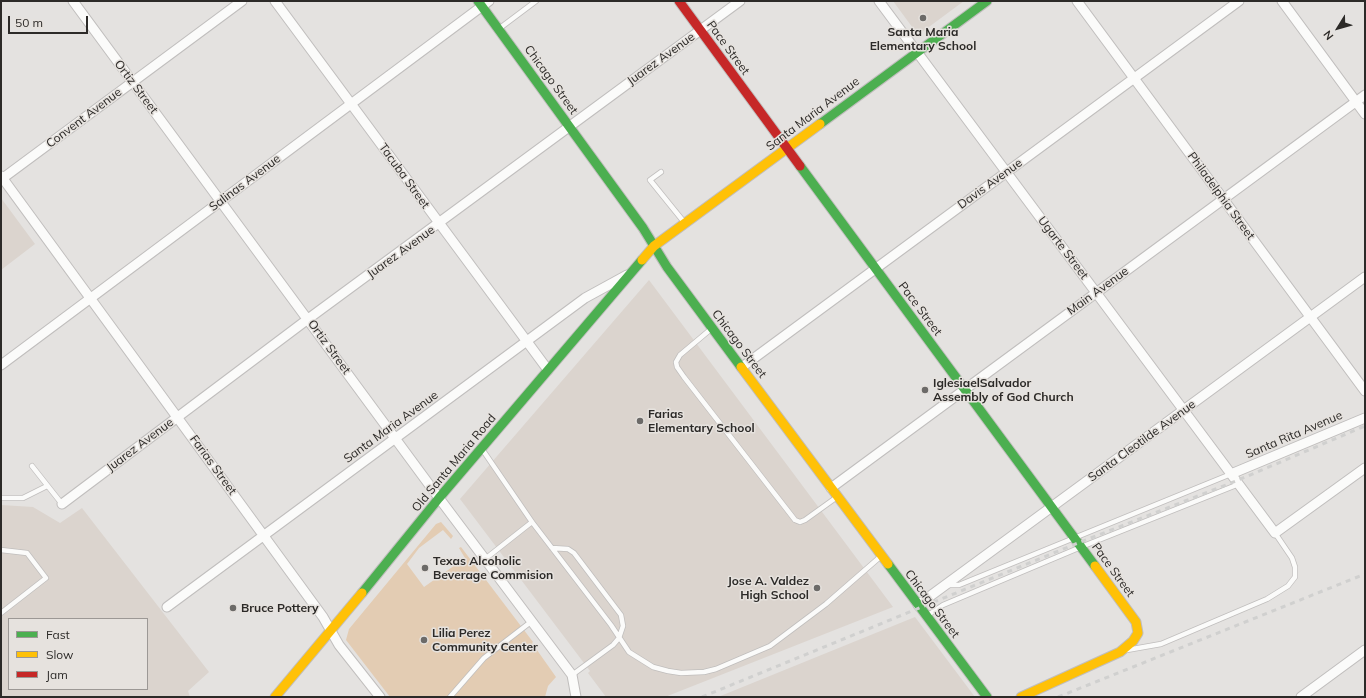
<!DOCTYPE html>
<html>
<head>
<meta charset="utf-8">
<style>
  body { margin:0 }
  #map { position:relative; width:1366px; height:698px; overflow:hidden; background:#e4e2e0; font-family:Mulish,sans-serif }
  canvas { display:block }
  .frame { position:absolute; inset:0; border:2px solid #2c2a28; pointer-events:none }
  .legend { position:absolute; left:8px; top:618px; width:140px; height:72px; box-sizing:border-box; background:#e6e2de; border:1px solid #9c9895; margin:0; padding:5px 7px; list-style:none; font-size:12px; color:#2c2a28 }
  .legend li { display:flex; align-items:center; gap:8px; height:20px }
  .legend b { width:20px; border:1px solid #9c9895 }
  .north { position:absolute; left:1318px; top:8px; width:40px; height:40px; -webkit-text-stroke:3px #e6e2de; paint-order:stroke; rotate:233deg; font-size:11px; font-weight:700; line-height:16px; text-align:center; color:#2c2a28 }
  .north::after { content:''; display:block; margin:auto; width:14px; height:18px; background:#2c2a28; clip-path:polygon(50% 0,100% 100%,50% 72%,0 100%) }
  .scale { position:absolute; left:8px; top:16px; width:80px; height:18px; box-sizing:border-box; border:2px solid #2c2a28; border-top:0; padding-left:5px; font-size:12px; line-height:14px; white-space:nowrap; color:#2c2a28; -webkit-text-stroke:3px #e6e2de; paint-order:stroke }
</style>
</head>
<body>
<div id="map">
<canvas width="1366" height="698"></canvas>
<div class="frame"></div>
<ul class="legend">
<li><b style="height:5px;background:#4caf50"></b>Fast</li>
<li><b style="height:5px;background:#ffc107"></b>Slow</li>
<li><b style="height:5px;background:#c62828"></b>Jam</li>
</ul>
<div class="north">N</div>
<div class="scale">50 m</div>
</div>
<script>
const c = document.querySelector('canvas').getContext('2d');
c.lineJoin = 'round';
function paint(path, color) { c.fillStyle = color; c.fill(path, 'evenodd'); }
const poly = rows => new Path2D(rows.map(r => 'M' + r).join(''));
function trace(path, color, width, dash) { c.strokeStyle = color; c.lineWidth = width; c.lineCap = dash ? 'butt' : 'round'; c.setLineDash(dash || []); c.stroke(path); }
function label(font, color, halo, rows, align = 'center') {
  c.font = font + ' Mulish,sans-serif'; c.lineWidth = 3; c.setLineDash([]); c.textBaseline = 'middle'; c.strokeStyle = halo; c.fillStyle = color; for (const [text, x, y, turn = 0] of rows) {
    c.save(); c.translate(x, y); c.rotate((+turn || 0) * Math.PI / 180); c.textAlign = isNaN(turn) ? turn : align; if (halo) c.strokeText(text, 0, 0); c.fillText(text, 0, 0); c.restore();
  }
}
const built = poly([
  [893,1,964,1,918,35],
  [1,198,35,244,1,270],
  [649,280,893,607,665,697,606,697,588,673,590,671,460,499],
  [1,505,33,507,60,523,82,508,209,672,188,691,190,697,1,697],
  [9,619,147,619,147,689,9,689],
  [915,617,975,697,718,697]
]);
const green = poly([
  [441,522,453,536,451,539,443,530,419,548,407,564,424,587,465,558,459,548,461,547,533,642,532,643,556,677,548,686,545,697,390,697,346,640,349,629,436,524]
]);
const lane = poly([
  [500,28,536,1],
  [661,172,650,180,684,222],
  [711,329,680,355,676,362,677,367,684,377,795,520,800,522,805,520,837,497],
  [482,449,532,522,611,625,629,652,653,667,668,671,681,673,704,672,716,669,770,646,826,604,880,557],
  [32,466,62,504],
  [1,498,23,498,47,486],
  [552,548,568,549,574,553,621,615,623,626,619,638,613,645,572,675],
  [1,550,27,553,46,578,1,613],
  [485,559,532,522],
  [948,585,959,585,1231,474],
  [928,615,943,605,1081,547,1239,484],
  [1127,650,1161,644,1267,599,1288,586,1295,577,1295,567,1292,558,1275,533],
  [450,697,484,658,532,621]
]);
const street = poly([
  [73,1,439,498,572,675,576,697],
  [275,1,548,370],
  [879,1,1275,533,1365,468],
  [1077,1,1365,391],
  [1282,1,1365,114],
  [1,176,323,617,339,645,380,697],
  [3,178,242,1],
  [1,365,489,1],
  [742,367,1239,1],
  [1231,474,1365,418],
  [831,488,1365,95],
  [62,504,308,319,740,1],
  [918,605,1365,277],
  [167,607,585,298,627,275],
  [1301,697,1365,650]
]);
const fast = poly([
  [478,1,643,228,667,267,741,367],
  [820,124,987,1],
  [800,166,1095,566],
  [888,564,987,697],
  [362,593,439,498,642,260]
]);
const slow = poly([
  [642,260,654,246,820,124],
  [741,367,888,564],
  [275,697,362,593],
  [1021,697,1120,652,1133,641,1138,633,1136,622,1095,566]
]);
const jam = poly([
  [679,1,800,166]
]);
const rail = poly([
  [702,697,1078,543,1236,481,1365,426],
  [1058,697,1365,574]
]);
const markers = [
  [923,18,4,"#6c6a68"],
  [925,390,4,"#6c6a68"],
  [640,421,4,"#6c6a68"],
  [425,568,4,"#6c6a68"],
  [817,588,4,"#6c6a68"],
  [233,608,4,"#6c6a68"],
  [424,640,4,"#6c6a68"]
];
const poiNames = [
  ["Santa Maria",923,32,"center"],
  ["Elementary School",923,46,"center"],
  ["IglesiaelSalvador",933,383],
  ["Assembly of God Church",933,397],
  ["Farias",648,414],
  ["Elementary School",648,428],
  ["Texas Alcoholic",433,561],
  ["Beverage Commision",433,575],
  ["Jose A. Valdez",809,581,"right"],
  ["High School",809,595,"right"],
  ["Bruce Pottery",241,608],
  ["Lilia Perez",432,633],
  ["Community Center",432,647]
];
const streetNames = [
  ["Pace Street",728,48,54],
  ["Juarez Avenue",661,59,-36],
  ["Chicago Street",551,80,54],
  ["Ortiz Street",136,87,53],
  ["Santa Maria Avenue",813,114,-37],
  ["Convent Avenue",84,118,-37],
  ["Tacuba Street",404,176,54],
  ["Salinas Avenue",245,183,-37],
  ["Davis Avenue",990,184,-36],
  ["Philadelphia Street",1221,196,54],
  ["Ugarte Street",1063,248,53],
  ["Juarez Avenue",401,252,-36],
  ["Main Avenue",1098,291,-36],
  ["Pace Street",920,309,53],
  ["Chicago Street",739,344,53],
  ["Ortiz Street",329,347,54],
  ["Santa Maria Avenue",391,427,-36],
  ["Santa Rita Avenue",1294,435,-23],
  ["Santa Cleotilde Avenue",1142,441,-36],
  ["Juarez Avenue",140,445,-37],
  ["Old Santa Maria Road",454,463,-50],
  ["Farias Street",213,465,54],
  ["Pace Street",1113,570,54],
  ["Chicago Street",932,604,53]
];
paint(built, '#dbd4ce');
paint(green, '#e3ccb3');
trace(lane, '#c0bebd', 6);
trace(street, '#c0bebd', 11);
trace(fast, '#c0bebd', 11);
trace(slow, '#c0bebd', 11);
trace(jam, '#c0bebd', 11);
trace(lane, '#fbfbfa', 4.5);
trace(street, '#fbfbfa', 9);
trace(fast, '#4caf50', 9);
trace(slow, '#ffc107', 9);
trace(jam, '#c62828', 9);
trace(rail, '#d0d0cf', 3, [5, 5]);
for (const [x, y, r, color] of markers) { const dot = new Path2D(); dot.arc(x, y, r, 0, 2 * Math.PI); c.fillStyle = color; c.fill(dot); trace(dot, '#e6e2de', 1.5); }
label('bold 12px', '#2c2a28', '#e6e2de', poiNames, 'left');
label('12px', '#2c2a28', '#e6e2de', streetNames);
</script>
</body>
</html>
